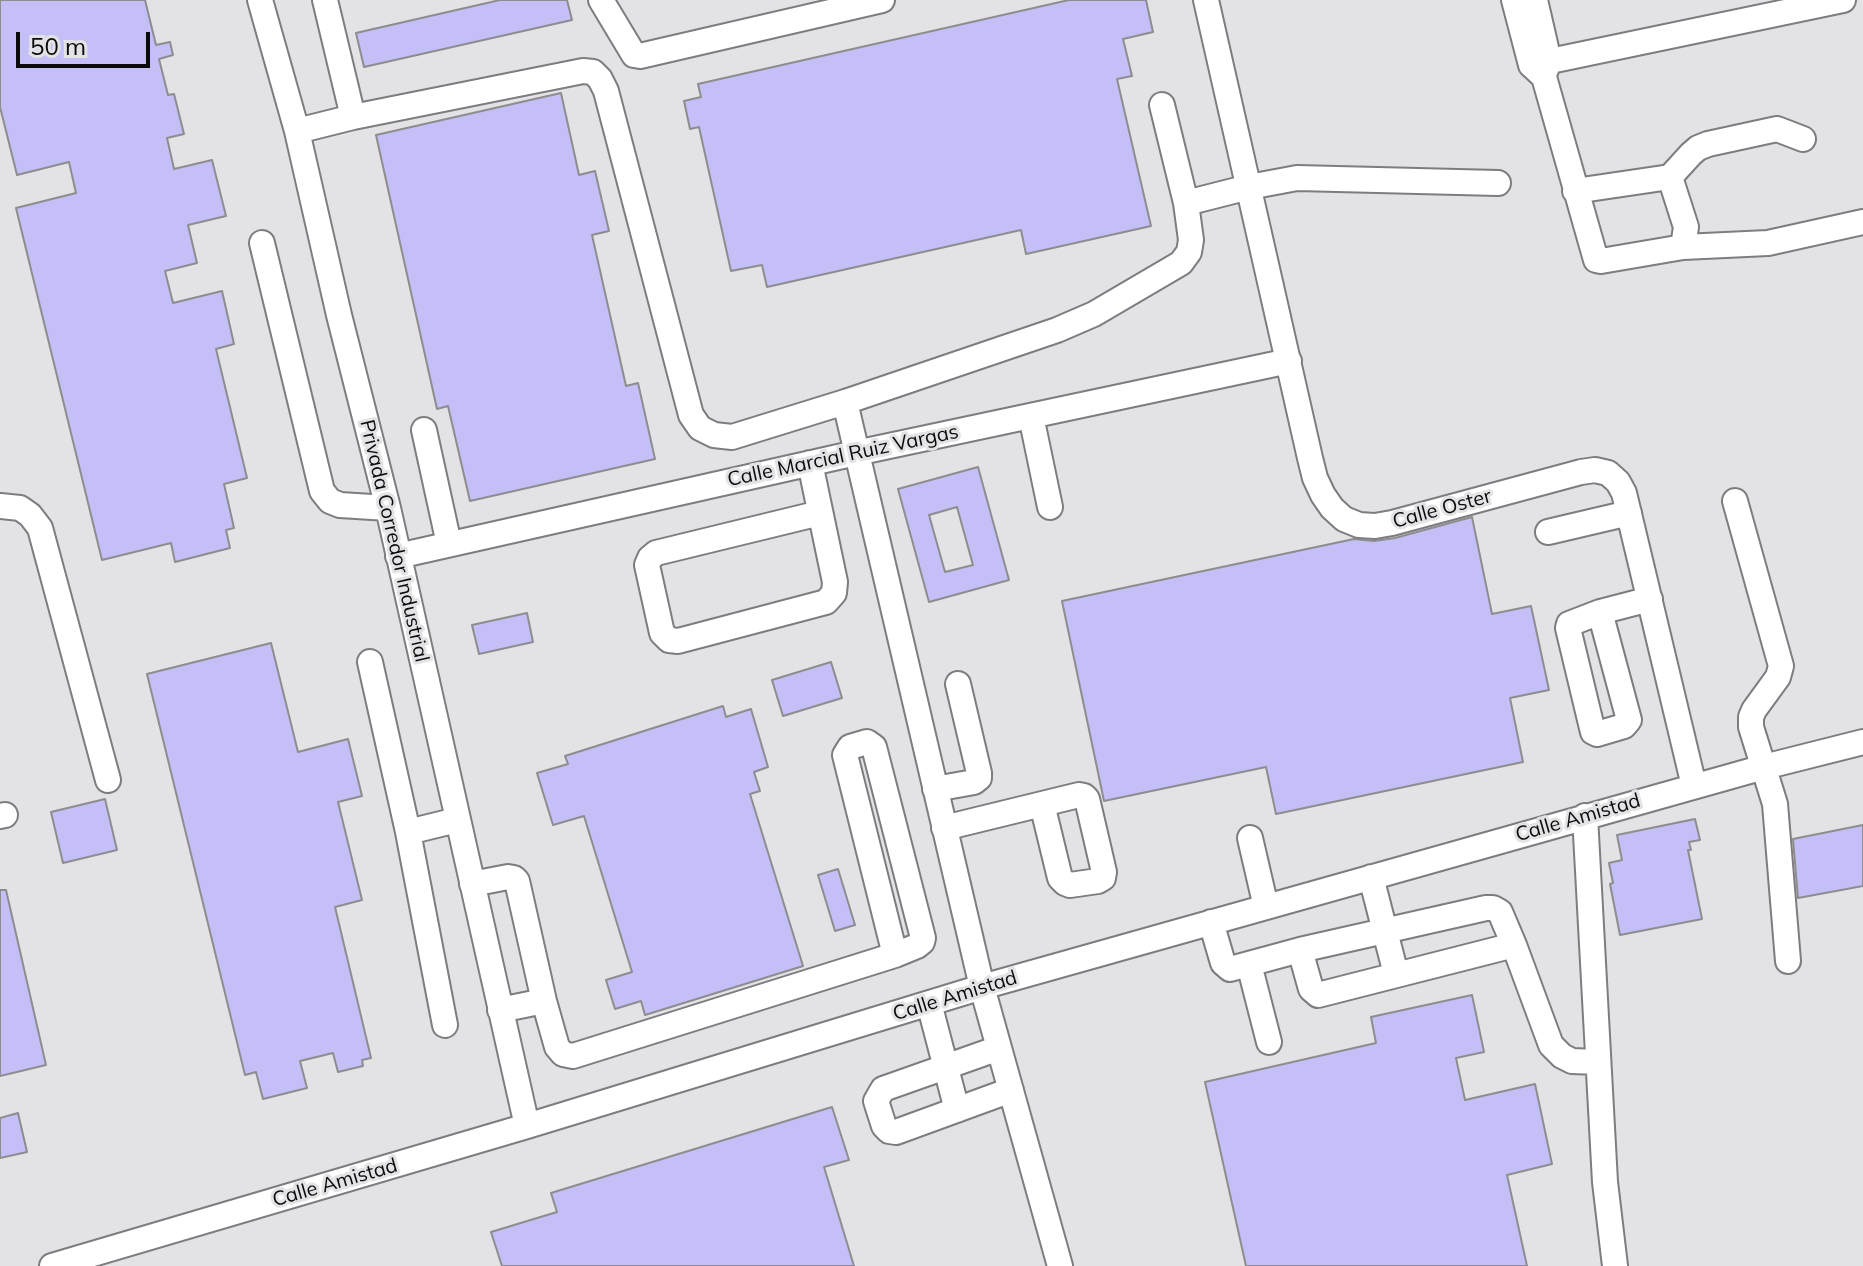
<!DOCTYPE html>
<html>
<head>
<meta charset="utf-8">
<style>
  body { margin:0 }
  #map { position:relative; width:1863px; height:1266px; overflow:hidden; background:#e3e3e6; font-family:Mulish,sans-serif }
  canvas { display:block }
  .scale { position:absolute; left:16px; top:32px; width:134px; height:36px; box-sizing:border-box; border:4px solid #0b0b0c; border-top:0; padding-left:10px; font-size:24px; line-height:28px; white-space:nowrap; color:#0b0b0c; -webkit-text-stroke:6px #e3e3e6; paint-order:stroke }
</style>
</head>
<body>
<div id="map">
<canvas width="1863" height="1266"></canvas>
<div class="scale">50 m</div>
</div>
<script>
const c = document.querySelector('canvas').getContext('2d');
c.lineJoin = 'round';
function paint(path, color) { c.fillStyle = color; c.fill(path, 'evenodd'); }
const poly = rows => new Path2D(rows.map(r => 'M' + r).join(''));
function trace(path, color, width, dash) { c.strokeStyle = color; c.lineWidth = width; c.lineCap = dash ? 'butt' : 'round'; c.setLineDash(dash || []); c.stroke(path); }
function label(font, color, halo, rows, align = 'center') {
  c.font = font + ' Mulish,sans-serif'; c.lineWidth = 6; c.setLineDash([]); c.textBaseline = 'middle'; c.strokeStyle = halo; c.fillStyle = color; for (const [text, x, y, turn = 0] of rows) {
    c.save(); c.translate(x, y); c.rotate((+turn || 0) * Math.PI / 180); c.textAlign = isNaN(turn) ? turn : align; if (halo) c.strokeText(text, 0, 0); c.fillText(text, 0, 0); c.restore();
  }
}
const building = poly([
  [0,0,145,0,156,45,170,42,173,55,159,59,168,95,174,94,184,134,167,138,174,169,212,160,226,216,188,225,197,263,165,271,173,303,222,291,234,344,216,349,247,478,224,484,234,528,226,530,230,548,175,562,171,543,102,560,16,208,76,193,69,162,17,175,0,107,0,0],
  [500,0,567,0,572,20,364,67,356,33,500,0],
  [1069,0,1146,0,1153,32,1123,39,1132,76,1117,79,1151,226,1026,254,1021,230,767,287,762,265,731,271,699,127,690,129,684,101,701,97,698,84,1069,0],
  [561,93,579,175,595,171,609,231,592,235,626,386,638,383,655,459,470,501,448,406,437,409,376,135,561,93],
  [978,467,1009,580,929,602,898,489,978,467],
  [957,507,973,565,945,572,929,515,957,507],
  [1472,517,1492,614,1531,606,1549,690,1510,698,1523,762,1276,814,1266,767,1104,801,1062,601,1354,539,1374,541,1395,538,1472,517],
  [527,613,533,642,479,654,472,625,527,613],
  [271,643,298,752,348,739,362,796,338,802,362,900,335,907,371,1058,362,1060,363,1066,338,1072,333,1053,300,1061,307,1088,263,1099,256,1072,245,1075,147,674,271,643],
  [831,662,842,698,783,716,772,680,831,662],
  [723,706,726,717,751,709,768,767,754,772,760,791,750,794,803,966,645,1015,641,1001,615,1009,606,980,632,972,584,816,553,825,537,773,568,764,565,756,723,706],
  [105,799,117,850,63,863,51,812,105,799],
  [1695,819,1700,840,1689,842,1691,850,1688,850,1702,919,1620,935,1610,884,1613,883,1609,863,1622,860,1617,835,1695,819],
  [1863,825,1863,886,1798,898,1793,839,1863,825],
  [838,869,855,925,835,931,818,875,838,869],
  [0,890,6,890,46,1065,0,1076,0,890],
  [1472,995,1484,1052,1456,1058,1465,1100,1535,1084,1552,1164,1507,1175,1527,1266,1246,1266,1205,1082,1376,1043,1371,1017,1472,995],
  [832,1107,849,1160,824,1167,854,1266,502,1266,491,1232,557,1212,551,1193,832,1107],
  [18,1113,27,1152,0,1158,0,1118,18,1113]
]);
const minor = poly([
  [260,0,297,131],
  [325,0,353,117,297,131,339,315,388,508,527,1126],
  [601,0,634,55,640,56,882,0],
  [1206,0,1310,458,1315,478,1323,495,1332,508,1344,519,1359,525,1375,526,1392,523,1581,472,1595,470,1608,473,1618,482,1624,493,1694,786],
  [1514,0,1531,65],
  [1535,0,1549,61,1544,75],
  [1531,65,1544,77,1596,260,1601,261,1683,247,1768,243,1863,222],
  [1531,65,1843,0],
  [353,117,583,71,593,72,600,79,606,91,691,415,700,428,714,435,732,437,845,402,1057,330,1094,314,1181,263,1189,252,1191,240,1186,203,1162,105],
  [1670,177,1691,154,1698,148,1708,144,1777,129,1803,139],
  [1575,191,1670,177,1686,227,1683,247],
  [1186,203,1249,187,1297,178,1498,183],
  [262,243,322,491,330,501,340,505,388,508],
  [845,402,982,987,1060,1266],
  [1031,416,1050,507],
  [424,430,449,544],
  [810,463,835,582,834,593,826,602,678,641,669,640,662,633,647,565,650,558,656,553,820,513],
  [1735,501,1781,666,1778,677,1754,710,1751,717,1751,727,1775,804,1788,961],
  [0,506,20,508,30,515,40,528,108,780],
  [1548,532,1629,513],
  [398,556,856,453,1289,361],
  [1600,612,1629,720,1624,726,1597,734,1593,732,1592,728,1568,628,1569,624,1600,612,1650,599],
  [370,662,408,832,445,1025],
  [935,789,974,782,979,778,979,773,958,684],
  [0,816,5,815],
  [1585,816,1605,1182,1615,1266],
  [944,828,1079,795,1084,796,1087,799,1104,872,1103,878,1098,881,1070,885,1065,883,1060,878,1042,804],
  [408,832,457,820],
  [1250,838,1266,907],
  [1371,877,1396,974],
  [472,884,508,877,514,878,517,881,544,1001,557,1047,563,1054,573,1056,895,955,917,946,922,942,923,938,874,747,867,742,850,747,845,755,895,955],
  [1211,922,1223,963,1230,969,1300,950,1486,908,1493,908,1500,912,1514,945],
  [1300,950,1311,989,1318,995,1514,945,1551,1045,1562,1056,1572,1061,1597,1062],
  [1249,964,1269,1042],
  [929,1003,957,1110],
  [500,1010,544,1001],
  [999,1048,883,1089,876,1101,884,1126,889,1131,896,1132,1011,1090],
  [52,1266,527,1126,982,987,1764,767,1863,742]
]);
const streetNames = [
  ["Calle Marcial Ruiz Vargas",843,456,-12],
  ["Calle Oster",1442,509,-15],
  ["Privada Corredor Industrial",394,541,77],
  ["Calle Amistad",1578,818,-16],
  ["Calle Amistad",955,996,-17],
  ["Calle Amistad",335,1183,-16]
];
paint(building, '#c4c0f7');
trace(building, '#8d8d90', 2);
trace(minor, '#7d7d81', 28);
trace(minor, '#fff', 24);
label('20px', '#0b0b0c', '#e3e3e6', streetNames);
</script>
</body>
</html>
